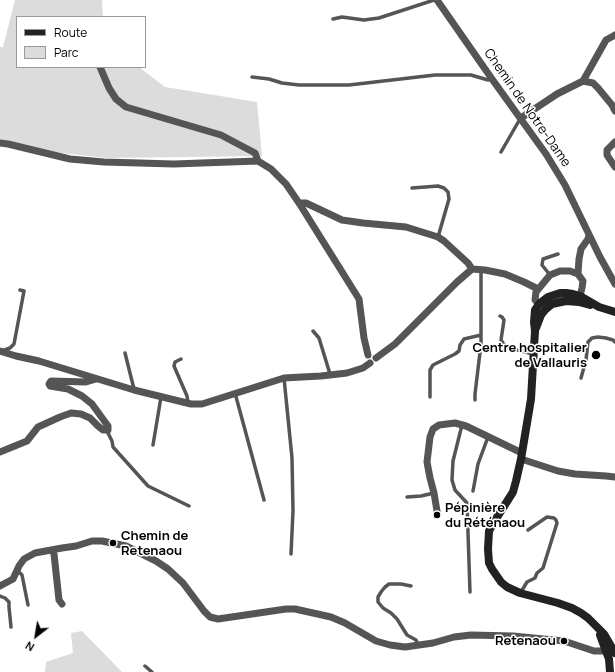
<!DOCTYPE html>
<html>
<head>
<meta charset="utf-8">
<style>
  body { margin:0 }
  #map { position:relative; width:615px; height:672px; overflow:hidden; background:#fff; font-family:Manrope,sans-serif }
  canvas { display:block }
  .legend { position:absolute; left:16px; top:16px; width:130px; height:52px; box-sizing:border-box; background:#fff; border:1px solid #999; margin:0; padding:5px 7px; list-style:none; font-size:12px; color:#000 }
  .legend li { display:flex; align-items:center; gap:8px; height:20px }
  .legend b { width:20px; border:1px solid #999 }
  .north { position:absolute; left:16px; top:616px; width:40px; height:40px; -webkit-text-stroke:3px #fff; paint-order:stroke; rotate:211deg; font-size:11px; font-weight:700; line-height:16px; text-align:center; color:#000 }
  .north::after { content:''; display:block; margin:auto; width:14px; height:18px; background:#000; clip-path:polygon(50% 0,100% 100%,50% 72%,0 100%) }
</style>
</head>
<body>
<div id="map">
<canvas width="615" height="672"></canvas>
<ul class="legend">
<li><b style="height:5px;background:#222"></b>Route</li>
<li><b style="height:11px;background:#dcdcdc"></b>Parc</li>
</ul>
<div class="north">N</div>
</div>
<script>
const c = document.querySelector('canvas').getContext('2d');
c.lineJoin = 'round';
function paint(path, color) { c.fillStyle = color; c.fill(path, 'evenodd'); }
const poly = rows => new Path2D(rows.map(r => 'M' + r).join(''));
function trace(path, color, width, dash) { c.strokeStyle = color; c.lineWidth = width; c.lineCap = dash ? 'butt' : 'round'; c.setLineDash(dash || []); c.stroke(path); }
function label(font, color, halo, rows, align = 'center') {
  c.font = font + ' Manrope,sans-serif'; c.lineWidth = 3; c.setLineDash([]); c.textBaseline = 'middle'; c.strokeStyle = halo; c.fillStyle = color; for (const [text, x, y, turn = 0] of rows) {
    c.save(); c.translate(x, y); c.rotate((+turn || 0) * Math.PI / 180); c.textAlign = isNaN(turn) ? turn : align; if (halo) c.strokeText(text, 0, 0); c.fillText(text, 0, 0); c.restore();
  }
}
const green = poly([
  [15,0,102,0,103,17,17,17,17,67,139,67,165,87,257,102,262,156,106,158,0,146,0,47,3,47],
  [82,631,122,672,45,672,46,662,73,653,71,633]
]);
const lane = poly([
  [333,19,342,17,364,20,379,18,434,0],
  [252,77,269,79,282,83,299,85,349,85,435,75,471,75,488,80,492,79],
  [501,152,520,119],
  [412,188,438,186,444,188,448,192,449,199,438,237],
  [550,275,542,265,543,259,558,254],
  [500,316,502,317,504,320,501,340,505,346,509,348,533,354],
  [313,331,319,338,330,374],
  [2,351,10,348,14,344,24,291,20,290],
  [125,353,134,389],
  [181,359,175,362,174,366,187,396,188,403],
  [284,378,292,458,293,511,291,554],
  [581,378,586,360,588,342,592,338,598,337,606,338,613,340,615,342],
  [235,393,264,500],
  [430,397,430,370,433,365,455,354,459,351,460,345,464,339,481,335],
  [475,400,475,394,481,344,481,270],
  [462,425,453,461,452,480,455,490,467,503,470,592],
  [107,431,112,441,113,447,148,486,189,506],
  [153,445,161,397],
  [473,491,478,464,488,437],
  [407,497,421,496,434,493],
  [17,570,22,575,28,605],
  [411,586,401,584,389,584,385,587,381,592,378,597,378,602,383,608,391,613,397,619,407,635,416,640,418,645],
  [521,592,527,582,535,578,537,573,543,568,557,523,556,520,554,518,547,517,528,530],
  [0,596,5,598,9,602,9,607,11,627],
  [145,666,152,672]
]);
const street = poly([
  [437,0,492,79,546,154,565,185,600,257,615,284],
  [100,67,109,88,116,99,126,107,221,135,255,153,258,161],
  [583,81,593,83,598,88,612,105,615,111],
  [521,118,557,94,583,81,606,40,615,35],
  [615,142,607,150,607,155,615,167],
  [0,143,8,144,70,159,104,162,174,164,258,161,271,169,286,184,299,203,359,299,364,338,368,355],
  [299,203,306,203,342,220,363,223,406,227,438,237,444,241,468,263,472,269],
  [578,274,579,259,581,249,588,239,589,235],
  [545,305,539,304,535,300,536,292,550,275,560,271,570,271,578,274,583,281,582,288,580,296,576,298,562,298,558,299,556,303],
  [0,351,16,356,39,361,134,390,191,404,202,404,284,378,302,377,321,376,347,373,363,368,370,363],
  [376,358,395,344,457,282,472,269,485,270,505,274,524,282,538,289],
  [0,452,27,441,38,427,60,417,71,413,81,414,90,418,98,426,103,430,108,430,108,426,92,404,82,396,68,389,50,386,49,384,51,381,86,382,96,379],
  [521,459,558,471,575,474,606,476,615,477],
  [437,511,434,493,430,478,427,462,430,437,433,429,439,425,455,423,466,426,522,453],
  [52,550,54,554,59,600,62,604],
  [0,586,13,579,19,566,24,559,35,553,62,548,76,546,92,541,102,541,126,546,156,561,168,569,183,583,204,611,210,617,218,619,286,609,295,609,331,617,345,623,376,641,390,645,405,647,433,643,454,637,471,635,513,636,564,641,594,651,606,651]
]);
const secondary = poly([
  [615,312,599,307,580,296,573,294,566,293,560,293,548,297,539,304,535,310,534,322,535,331,531,399,521,459,516,481,513,492,494,522,489,531,488,549,489,563,492,569,501,582,507,587,520,593,558,603,572,608,581,613,588,618,604,634,615,653],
  [536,328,541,315,545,310,552,304,566,301,579,302,590,305],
  [600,635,609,659,610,672]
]);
const markers = [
  [596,355,5,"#000"],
  [437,515,4,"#000"],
  [113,543,4,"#000"],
  [564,641,4,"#000"]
];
const streetNames = [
  ["Chemin de Notre-Dame",527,108,55]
];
const poiNames = [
  ["Centre hospitalier",587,348],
  ["de Vallauris",587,363],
  ["Pépinière",445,508,"left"],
  ["du Réténaou",445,523,"left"],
  ["Chemin de",121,536,"left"],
  ["Retenaou",121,551,"left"],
  ["Retenaou",556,641]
];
paint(green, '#dcdcdc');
trace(lane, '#555', 3.5);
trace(street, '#555', 7);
trace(secondary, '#222', 8);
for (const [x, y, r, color] of markers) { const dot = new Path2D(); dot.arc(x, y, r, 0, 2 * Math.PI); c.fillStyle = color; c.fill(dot); trace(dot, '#fff', 1.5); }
label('13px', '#000', '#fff', streetNames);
label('bold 13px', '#000', '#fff', poiNames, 'right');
</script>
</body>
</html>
